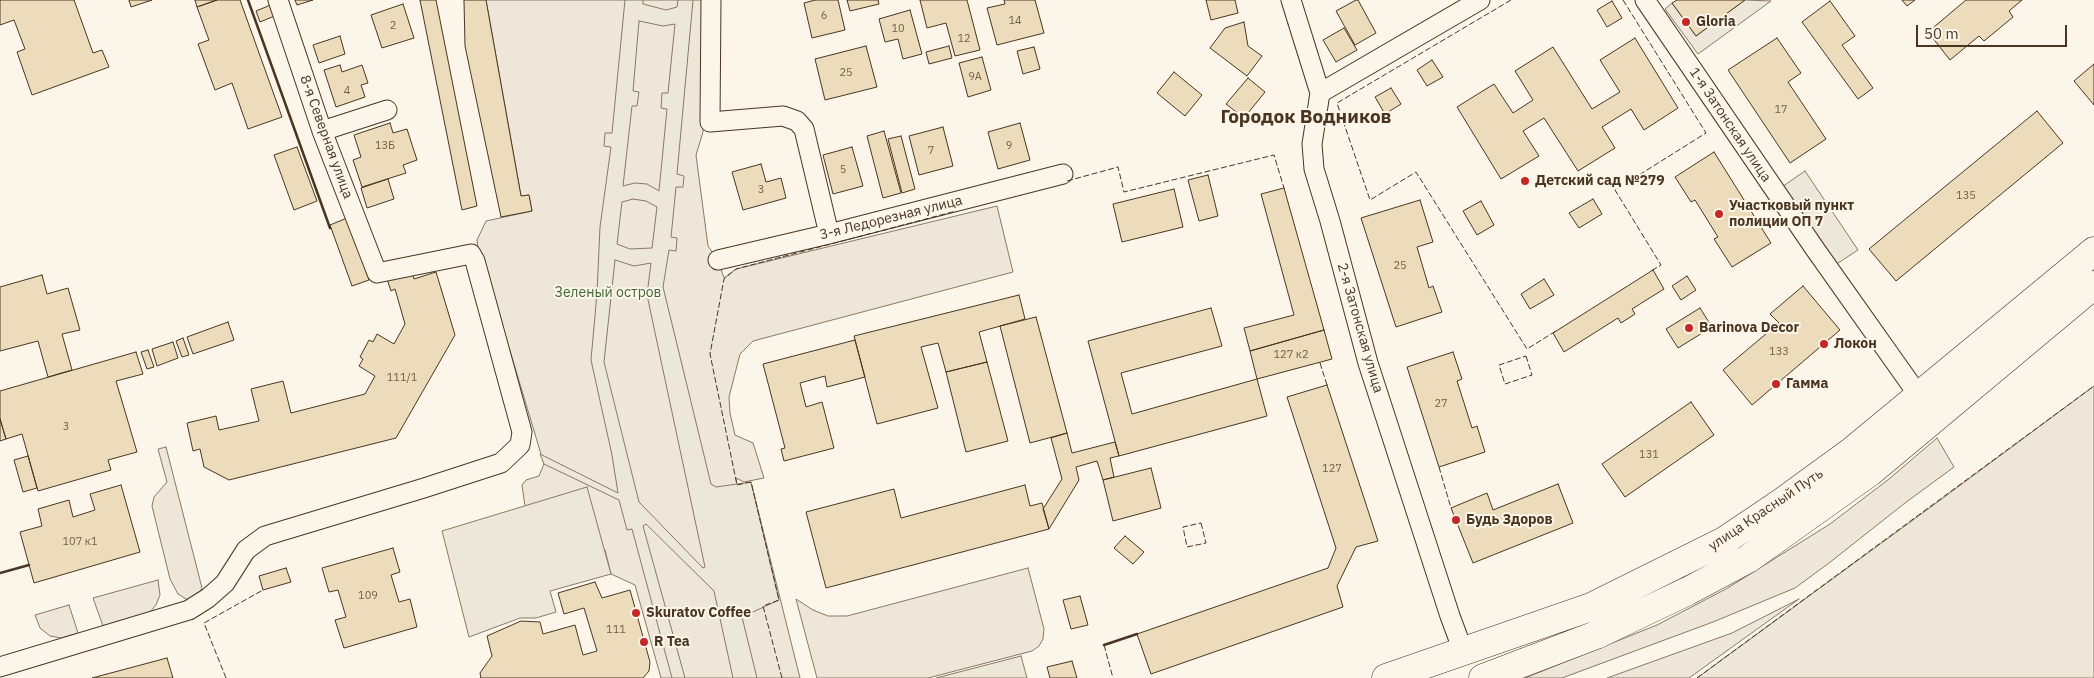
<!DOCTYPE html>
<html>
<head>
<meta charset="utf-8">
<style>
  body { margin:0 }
  #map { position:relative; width:2094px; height:678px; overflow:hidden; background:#fbf6e9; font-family:"IBM Plex Sans",sans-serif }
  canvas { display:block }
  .scale { position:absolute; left:1916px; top:25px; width:151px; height:22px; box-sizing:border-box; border:2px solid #4a3520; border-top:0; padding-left:6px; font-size:15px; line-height:18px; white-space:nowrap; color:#4a3520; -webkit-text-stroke:4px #fbf6e9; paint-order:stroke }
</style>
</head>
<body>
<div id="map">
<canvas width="2094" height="678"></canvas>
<div class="scale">50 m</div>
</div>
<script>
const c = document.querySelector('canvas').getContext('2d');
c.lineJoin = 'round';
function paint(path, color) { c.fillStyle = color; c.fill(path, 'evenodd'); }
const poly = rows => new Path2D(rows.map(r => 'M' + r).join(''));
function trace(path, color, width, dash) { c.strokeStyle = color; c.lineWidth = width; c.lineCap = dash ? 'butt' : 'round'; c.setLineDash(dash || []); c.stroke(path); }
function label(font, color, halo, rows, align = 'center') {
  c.font = font + ' "IBM Plex Sans",sans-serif'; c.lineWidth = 4; c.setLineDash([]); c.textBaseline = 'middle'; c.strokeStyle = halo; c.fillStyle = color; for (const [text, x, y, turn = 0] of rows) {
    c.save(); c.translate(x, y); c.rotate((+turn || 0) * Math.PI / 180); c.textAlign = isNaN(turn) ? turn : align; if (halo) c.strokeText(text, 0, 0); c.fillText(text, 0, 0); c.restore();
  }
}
const green = poly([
  [486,0,707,0,703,132,696,155,708,246,718,260,724,278,736,269,997,206,1013,272,753,341,740,354,729,397,730,413,735,435,753,443,764,478,744,482,736,478,737,485,751,482,800,678,661,678,635,585,611,574,605,550,525,506,522,485,526,480,539,476,544,464,483,261,479,257,477,240,486,221,532,211,529,195,521,196,486,0],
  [2094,386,2094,678,1697,678,1939,501,2094,386],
  [1937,438,1954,467,1905,503,1829,563,1795,588,1713,622,1562,678,1525,678,1657,625,1726,589,1830,524,1889,479,1937,438],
  [166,447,202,588,198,596,192,600,186,599,178,594,170,579,152,506,154,497,167,482,158,449,166,447],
  [1028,568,1044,629,1043,639,1039,646,1032,651,928,678,817,678,796,599,813,610,828,616,847,616,1028,568],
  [158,580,160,595,156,605,150,612,103,626,93,598,158,580],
  [1799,599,1689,678,1607,678,1732,633,1799,599],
  [69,605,78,633,61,638,50,636,40,628,35,615,69,605]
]);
const parking = poly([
  [625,0,643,0,643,4,666,10,677,7,678,0,693,0,677,174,684,176,683,187,676,187,671,237,677,238,676,251,669,250,663,287,711,484,716,487,751,482,779,600,742,617,757,678,733,678,714,591,646,524,643,526,685,678,672,678,632,529,627,530,619,500,544,464,540,454,618,493,612,455,591,360,597,293,600,227,611,147,604,146,605,133,612,133,625,0],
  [639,21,663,26,675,24,668,93,662,93,661,108,667,109,659,191,647,184,635,183,623,186,632,106,637,106,639,92,633,91,639,21],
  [633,199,646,201,657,207,652,248,630,249,617,244,622,202,633,199],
  [615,260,634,266,651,263,647,295,705,567,703,568,639,502,604,362,615,260],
  [1745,0,1771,1,1698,54,1665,9,1672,3,1696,36,1745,0],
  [1805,171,1858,250,1832,267,1779,189,1805,171],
  [587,487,611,574,550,591,556,612,536,618,520,618,469,637,442,531,587,487],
  [1021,656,1027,678,936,678,1021,656]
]);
const building = poly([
  [0,0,74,0,93,53,102,50,109,67,32,95,17,52,25,49,14,20,0,25,0,0],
  [129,0,152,0,131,7,129,0],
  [195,0,217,0,197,7,195,0],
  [217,0,240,0,282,117,248,129,232,83,215,90,198,44,209,40,197,7,217,0],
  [295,0,313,0,297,5,295,0],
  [420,0,436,0,477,206,462,210,420,0],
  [464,0,486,0,521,196,529,195,532,211,501,217,465,46,464,0],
  [815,0,838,0,845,30,812,38,804,3,815,0],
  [847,0,878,0,879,4,850,11,847,0],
  [920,0,967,0,980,50,955,56,946,23,927,28,920,0],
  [1004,0,1035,0,1044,33,997,45,987,8,1005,4,1004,0],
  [1206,0,1235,0,1238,13,1211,20,1206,0],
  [1356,0,1358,0,1376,33,1355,45,1336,11,1356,0],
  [1677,0,1745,0,1696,36,1672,3,1677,0],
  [1902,0,1915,0,1907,6,1902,0],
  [1966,0,2022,0,2009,11,2013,17,1984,41,1979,36,1950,60,1928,32,1966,0],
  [1612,1,1622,18,1607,27,1597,10,1612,1],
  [1830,1,1855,36,1842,45,1873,88,1858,99,1802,22,1830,1],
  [273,4,277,15,260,22,256,11,273,4],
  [403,4,414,38,382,48,371,15,403,4],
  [910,10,922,54,903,59,898,39,885,42,879,19,910,10],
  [1244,22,1248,46,1262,56,1247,76,1210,48,1225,28,1244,22],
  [1344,28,1357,50,1336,62,1323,40,1344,28],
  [340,36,345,54,319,63,313,45,340,36],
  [1635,38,1678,108,1644,130,1631,109,1602,127,1615,148,1578,171,1544,118,1523,131,1539,156,1501,179,1457,107,1494,84,1513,113,1533,100,1515,71,1553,47,1592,109,1620,92,1600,60,1635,38],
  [1777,38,1801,73,1788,82,1826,139,1790,163,1728,70,1777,38],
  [866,46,877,87,825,100,815,59,866,46],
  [949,46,952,58,929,64,926,52,949,46],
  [1034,47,1040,69,1023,74,1017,51,1034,47],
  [982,57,991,90,968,97,959,63,982,57],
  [1432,60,1443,77,1427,86,1417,70,1432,60],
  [2094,64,2094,105,2074,81,2094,64],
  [340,65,342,72,362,65,368,83,361,85,365,97,336,107,324,70,340,65],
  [1174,72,1202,95,1185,116,1157,93,1174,72],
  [1248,78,1265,92,1244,118,1226,104,1248,78],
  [1391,88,1401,104,1385,114,1375,97,1391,88],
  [2037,111,2063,143,1896,281,1869,249,2037,111],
  [390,123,393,133,407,129,417,160,403,165,406,173,362,187,353,160,361,157,354,135,390,123],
  [1020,123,1030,160,998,169,988,132,1020,123],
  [943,127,953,166,919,175,909,136,943,127],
  [884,131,901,193,883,198,867,136,884,131],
  [901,136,915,189,902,193,888,139,901,136],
  [297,147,317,201,294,210,274,155,297,147],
  [852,147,863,186,833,194,823,155,852,147],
  [1714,152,1771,243,1732,267,1714,239,1718,237,1695,200,1691,202,1675,177,1714,152],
  [761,164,766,182,781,178,786,198,743,210,732,172,761,164],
  [1208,175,1218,216,1199,221,1188,180,1208,175],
  [388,179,394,199,367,208,361,188,388,179],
  [1284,188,1324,330,1250,351,1244,328,1294,315,1261,194,1284,188],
  [1174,189,1183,227,1122,242,1113,204,1174,189],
  [1593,199,1602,214,1579,228,1569,213,1593,199],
  [1420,200,1433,242,1417,247,1429,288,1433,286,1442,312,1396,327,1361,218,1420,200],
  [1481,201,1494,225,1477,235,1463,211,1481,201],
  [347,218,369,280,352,286,330,225,347,218],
  [1653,270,1664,289,1632,309,1635,314,1621,323,1618,318,1564,352,1553,333,1653,270],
  [412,272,414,279,436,272,455,335,396,438,229,480,204,467,200,449,193,451,187,423,216,416,219,430,259,421,251,389,283,381,291,413,365,394,375,376,359,366,363,359,360,357,369,340,373,342,377,334,394,344,405,324,395,289,391,291,387,279,412,272],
  [42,275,47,294,68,288,80,330,62,334,72,370,48,377,38,341,0,351,0,287,42,275],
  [1687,276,1696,290,1681,300,1672,286,1687,276],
  [1544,279,1554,295,1530,309,1521,294,1544,279],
  [1803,286,1840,330,1752,405,1723,370,1779,323,1770,314,1803,286],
  [1019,295,1025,319,979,332,987,362,946,372,938,343,921,347,938,408,877,424,854,336,1019,295],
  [1211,308,1222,346,1121,373,1132,414,1257,379,1267,416,1119,456,1088,341,1211,308],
  [1700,308,1712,327,1678,348,1666,329,1700,308],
  [1036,317,1067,433,1030,443,1000,326,1036,317],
  [228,322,234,340,193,354,187,337,228,322],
  [1324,330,1332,359,1257,379,1250,351,1324,330],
  [183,338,189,355,182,357,176,341,183,338],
  [855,340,865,377,827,387,825,376,800,383,806,407,822,402,834,448,784,461,781,449,785,448,763,364,855,340],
  [173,342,178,358,157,366,152,349,173,342],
  [148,350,154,367,147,369,141,352,148,350],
  [136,352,143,374,116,381,137,452,108,460,111,470,38,491,22,434,6,439,0,419,0,391,136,352],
  [1453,352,1462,379,1457,381,1472,428,1477,426,1485,452,1439,467,1407,367,1453,352],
  [987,362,1008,441,966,452,946,372,987,362],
  [1327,385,1378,541,1356,547,1337,586,1343,607,1151,674,1137,634,1328,568,1336,548,1287,397,1327,385],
  [1691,402,1714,435,1625,497,1602,464,1691,402],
  [0,419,6,439,0,441,0,419],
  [1067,433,1072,453,1115,442,1119,456,1110,458,1114,477,1103,480,1097,461,1076,467,1079,480,1049,529,1043,509,1062,479,1051,438,1067,433],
  [28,456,37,488,23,492,14,460,28,456],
  [1151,468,1161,508,1113,521,1103,480,1151,468],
  [1558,484,1573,523,1473,563,1451,508,1487,493,1493,510,1558,484],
  [121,485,140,552,34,583,20,532,42,526,38,509,69,500,73,517,95,510,90,494,121,485],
  [1025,485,1030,506,1042,503,1049,529,826,588,806,512,894,489,901,518,1025,485],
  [1125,536,1144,552,1133,564,1114,548,1125,536],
  [393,548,400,572,391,575,399,602,410,599,417,627,344,648,335,620,346,617,338,590,329,592,322,568,393,548],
  [286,568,291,582,263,590,259,576,286,568],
  [595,582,602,598,630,590,650,662,649,671,643,678,481,678,480,673,492,656,487,636,521,621,540,622,543,634,575,625,583,655,597,651,584,608,564,614,558,593,595,582],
  [1080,596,1088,625,1071,629,1063,600,1080,596],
  [167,658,173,678,92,678,167,658],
  [1072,661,1077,678,1050,678,1047,667,1072,661]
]);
const minor = poly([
  [711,0,710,122,783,116,797,121,804,129,829,234],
  [1291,0,1320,93,1312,144,1314,169,1330,221,1368,363,1450,616,1463,651],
  [1645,0,1815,249,1919,396],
  [1320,93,1480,0],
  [322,131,387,110],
  [718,260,829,234,1063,174],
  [0,667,189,610,208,598,225,583,246,550,265,536,424,488,501,463,520,445,522,432,475,261,471,254,377,273,322,131,278,0]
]);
const primary = poly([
  [1386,678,1591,607,1724,541,1782,502,1852,451,2094,251],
  [1483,678,1596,635,1688,591,1748,559,1870,472,2094,285]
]);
const fence = poly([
  [1511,0,1337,103,1370,200,1416,172,1527,349,1556,331],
  [1623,0,1706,133,1615,190,1661,265,1651,271],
  [1067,181,1118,167,1124,192,1274,155,1284,188],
  [1526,356,1532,375,1505,384,1499,365,1526,356],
  [1320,363,1327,385],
  [1439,467,1451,508],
  [1201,523,1206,543,1187,547,1183,527,1201,523],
  [1104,645,1113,678],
  [226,678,204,623,263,590],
  [782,678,763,606,779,600,751,482,737,485,710,354,724,279,736,269,956,211],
  [1697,678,2094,386]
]);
const wall = poly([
  [248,0,330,228],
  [0,573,29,565],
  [1104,645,1137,634]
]);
const markers = [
  [1686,22,5,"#c62828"],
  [1525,181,5,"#c62828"],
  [1719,214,5,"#c62828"],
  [1689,328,5,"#c62828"],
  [1824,344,5,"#c62828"],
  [1776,384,5,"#c62828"],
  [1456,520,5,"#c62828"],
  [636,613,5,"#c62828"],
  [644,642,5,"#c62828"]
];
const numberNames = [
  ["6",824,16],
  ["14",1015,21],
  ["2",393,26],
  ["10",898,29],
  ["12",964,39],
  ["25",846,73],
  ["9А",975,77],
  ["4",347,91],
  ["17",1781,110],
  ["13Б",385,146],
  ["9",1009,146],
  ["7",931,151],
  ["5",843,170],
  ["3",761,190],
  ["135",1966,196],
  ["25",1400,266],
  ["133",1779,352],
  ["127 к2",1291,355],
  ["111/1",402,378],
  ["27",1441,404],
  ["3",66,427],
  ["131",1649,455],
  ["127",1332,469],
  ["107 к1",80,542],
  ["109",368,596],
  ["111",616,630]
];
const poiNames = [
  ["Gloria",1696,22],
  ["Детский сад №279",1535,181],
  ["Участковый пункт",1729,206],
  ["полиции ОП 7",1729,222],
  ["Barinova Decor",1699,328],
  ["Локон",1834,344],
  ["Гамма",1786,384],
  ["Будь Здоров",1466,520],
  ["Skuratov Coffee",646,613],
  ["R Tea",654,642]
];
const streetNames = [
  ["1-я Затонская улица",1730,125,56],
  ["8-я Северная улица",326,137,70],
  ["3-я Ледорезная улица",891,218,-14],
  ["2-я Затонская улица",1360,328,74],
  ["улица Красный Путь",1766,510,-34]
];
const parkNames = [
  ["Зеленый остров",608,293]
];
const districtNames = [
  ["Городок Водников",1306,118]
];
paint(green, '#ede6d9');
trace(green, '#887966', 1);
paint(parking, '#ede7d9');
trace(parking, '#887966', 1);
paint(building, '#ecdcbc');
trace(building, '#4a3520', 1);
trace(minor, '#4a3520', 21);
trace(primary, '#4a3520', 29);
trace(minor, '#fbf6e9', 19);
trace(primary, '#fbf6e9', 28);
trace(fence, '#4a3520', 1, [6, 2.5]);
trace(wall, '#4a3520', 2.5);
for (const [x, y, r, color] of markers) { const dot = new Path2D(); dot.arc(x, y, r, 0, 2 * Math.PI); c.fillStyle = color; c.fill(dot); trace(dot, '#fbf6e9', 2); }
label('11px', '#725f47', null, numberNames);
label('bold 14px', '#4a3520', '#fbf6e9', poiNames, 'left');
label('14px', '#4a3520', '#fbf6e9', streetNames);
label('14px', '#436837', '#fbf6e9', parkNames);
label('bold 19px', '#4a3520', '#fbf6e9', districtNames);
</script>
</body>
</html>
